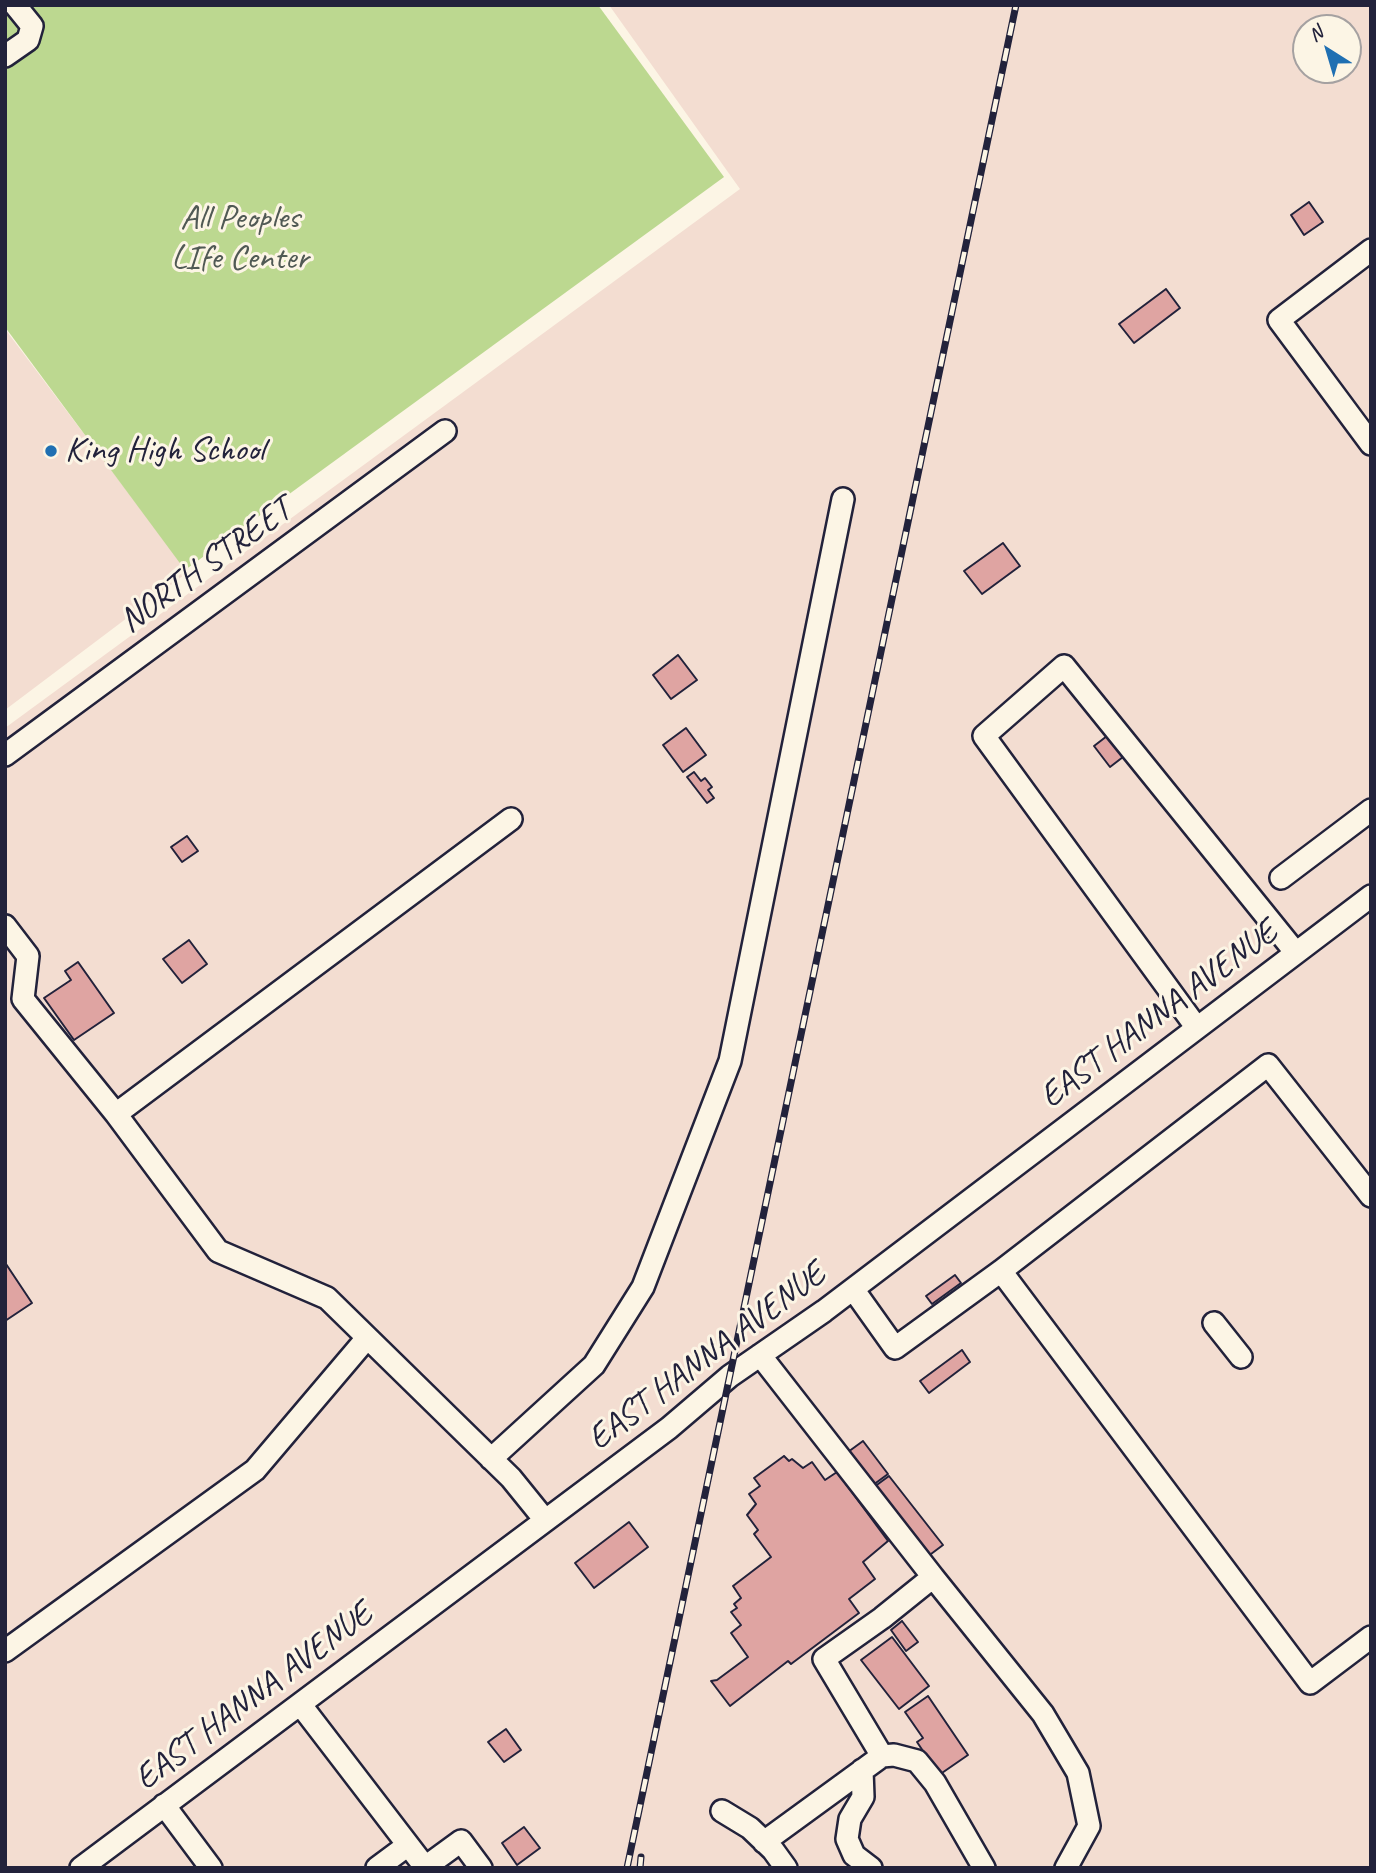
<!DOCTYPE html>
<html>
<head>
<meta charset="utf-8">
<style>
  body { margin:0 }
  #map { position:relative; width:1376px; height:1873px; overflow:hidden; background:#fcf5e5; font-family:Caveat,sans-serif }
  canvas { display:block }
  .frame { position:absolute; inset:0; border:7px solid #22223b; pointer-events:none }
  .north { position:absolute; left:1292px; top:14px; width:70px; height:70px; box-sizing:border-box; background:#fcf5e5; border:2px solid #a5a1a1; border-radius:50%; rotate:323deg; font-size:19px; font-weight:700; line-height:28px; text-align:center; color:#22223b }
  .north::after { content:''; display:block; margin:auto; width:24px; height:32px; background:#1f6fb2; clip-path:polygon(50% 0,100% 100%,50% 72%,0 100%) }
</style>
</head>
<body>
<div id="map">
<canvas width="1376" height="1873"></canvas>
<div class="frame"></div>
<div class="north">N</div>
</div>
<script>
const c = document.querySelector('canvas').getContext('2d');
c.lineJoin = 'round';
function paint(path, color) { c.fillStyle = color; c.fill(path, 'evenodd'); }
const poly = rows => new Path2D(rows.map(r => 'M' + r).join(''));
function trace(path, color, width, dash) { c.strokeStyle = color; c.lineWidth = width; c.lineCap = dash ? 'butt' : 'round'; c.setLineDash(dash || []); c.stroke(path); }
function label(font, color, halo, rows, align = 'center') {
  c.font = font + ' Caveat,sans-serif'; c.lineWidth = 6; c.setLineDash([]); c.textBaseline = 'middle'; c.strokeStyle = halo; c.fillStyle = color; for (const [text, x, y, turn = 0] of rows) {
    c.save(); c.translate(x, y); c.rotate((+turn || 0) * Math.PI / 180); c.textAlign = isNaN(turn) ? turn : align; if (halo) c.strokeText(text, 0, 0); c.fillText(text, 0, 0); c.restore();
  }
}
const built = poly([
  [609,5,1371,5,1371,1868,5,1868,5,728,740,189],
  [1306,28,1348,28,1348,70,1306,70],
  [5,329,188,572,5,710]
]);
const green = poly([
  [5,5,598,5,724,177,185,570,5,327]
]);
const building = poly([
  [1309,202,1323,222,1304,235,1291,215,1309,202],
  [1166,289,1180,308,1134,343,1119,324,1166,289],
  [1003,543,1020,566,982,594,964,571,1003,543],
  [678,655,697,680,671,699,653,675,678,655],
  [686,728,706,755,683,772,663,745,686,728],
  [1107,736,1123,757,1110,767,1094,746,1107,736],
  [694,772,701,781,705,778,712,787,708,790,714,798,707,803,687,777,694,772],
  [187,836,198,851,182,862,171,847,187,836],
  [189,940,207,964,182,983,163,959,189,940],
  [78,962,114,1013,74,1040,44,998,71,980,65,971,78,962],
  [6,1264,32,1303,5,1321,5,1265,6,1264],
  [955,1275,961,1283,932,1304,926,1296,955,1275],
  [962,1350,970,1362,929,1393,920,1381,962,1350],
  [863,1441,888,1474,873,1485,848,1452,863,1441],
  [784,1456,789,1461,792,1459,803,1468,812,1462,825,1480,837,1472,888,1541,863,1562,875,1579,849,1599,859,1613,791,1664,788,1661,730,1706,711,1681,717,1680,748,1657,731,1633,741,1625,731,1612,737,1608,734,1604,741,1598,733,1586,771,1557,754,1534,758,1530,747,1515,756,1504,749,1494,760,1486,754,1478,784,1456],
  [889,1476,943,1545,927,1557,874,1487,889,1476],
  [629,1522,648,1547,594,1588,575,1563,629,1522],
  [902,1621,918,1642,906,1651,891,1630,902,1621],
  [892,1637,929,1686,899,1709,861,1660,892,1637],
  [928,1696,968,1755,939,1775,917,1742,923,1738,905,1712,928,1696],
  [506,1729,521,1750,504,1762,488,1742,506,1729],
  [524,1827,540,1848,517,1865,502,1843,524,1827]
]);
const minor = poly([
  [5,56,28,40,32,26,15,5],
  [1371,250,1279,320,1371,444],
  [5,755,445,431],
  [1281,878,1371,810],
  [5,926,28,956,23,999,116,1114,218,1251,327,1298,511,1478,545,1520],
  [1197,1028,984,736,1064,666,1296,953],
  [116,1114,511,819],
  [1001,1271,1310,1683,1371,1637],
  [853,1289,895,1348,1001,1271,1268,1065,1371,1196],
  [1214,1323,1241,1357],
  [760,1355,933,1577,882,1618,824,1659,882,1756,764,1842],
  [491,1459,594,1365,643,1287,730,1061,843,499],
  [933,1577,1043,1714,1078,1773,1089,1826,1066,1868],
  [5,1651,255,1470,367,1338],
  [300,1704,425,1867],
  [882,1756,894,1755,917,1761,935,1783,984,1868],
  [862,1770,863,1797,850,1819,847,1839,854,1855,871,1868],
  [164,1805,211,1868],
  [722,1811,750,1828,773,1850,786,1868],
  [81,1868,669,1428,730,1376,824,1311,1371,896],
  [377,1868,408,1845],
  [424,1868,461,1841,481,1868]
]);
const rail = poly([
  [627,1868,1016,5],
  [640,1868,641,1857]
]);
const markers = [
  [51,451,7,"#1f6fb2"]
];
const parkNames = [
  ["All Peoples",240,219],
  ["LIfe Center",240,259]
];
const poiNames = [
  ["King High School",65,451]
];
const streetNames = [
  ["NORTH STREET",206,566,-36],
  ["EAST HANNA AVENUE",1159,1015,-37],
  ["EAST HANNA AVENUE",707,1357,-37],
  ["EAST HANNA AVENUE",254,1697,-37]
];
paint(built, '#f3ddd1');
paint(green, '#bcd890');
paint(building, '#dfa4a2');
trace(building, '#22223b', 2);
trace(minor, '#22223b', 26);
trace(minor, '#fcf5e5', 21);
trace(rail, '#22223b', 7);
trace(rail, '#fcf5e5', 4.5, [13]);
for (const [x, y, r, color] of markers) { const dot = new Path2D(); dot.arc(x, y, r, 0, 2 * Math.PI); c.fillStyle = color; c.fill(dot); trace(dot, '#fcf5e5', 2.5); }
label('35px', '#505954', '#fcf5e5', parkNames);
label('35px', '#22223b', '#fcf5e5', poiNames, 'left');
label('35px', '#22223b', '#fcf5e5', streetNames);
</script>
</body>
</html>
